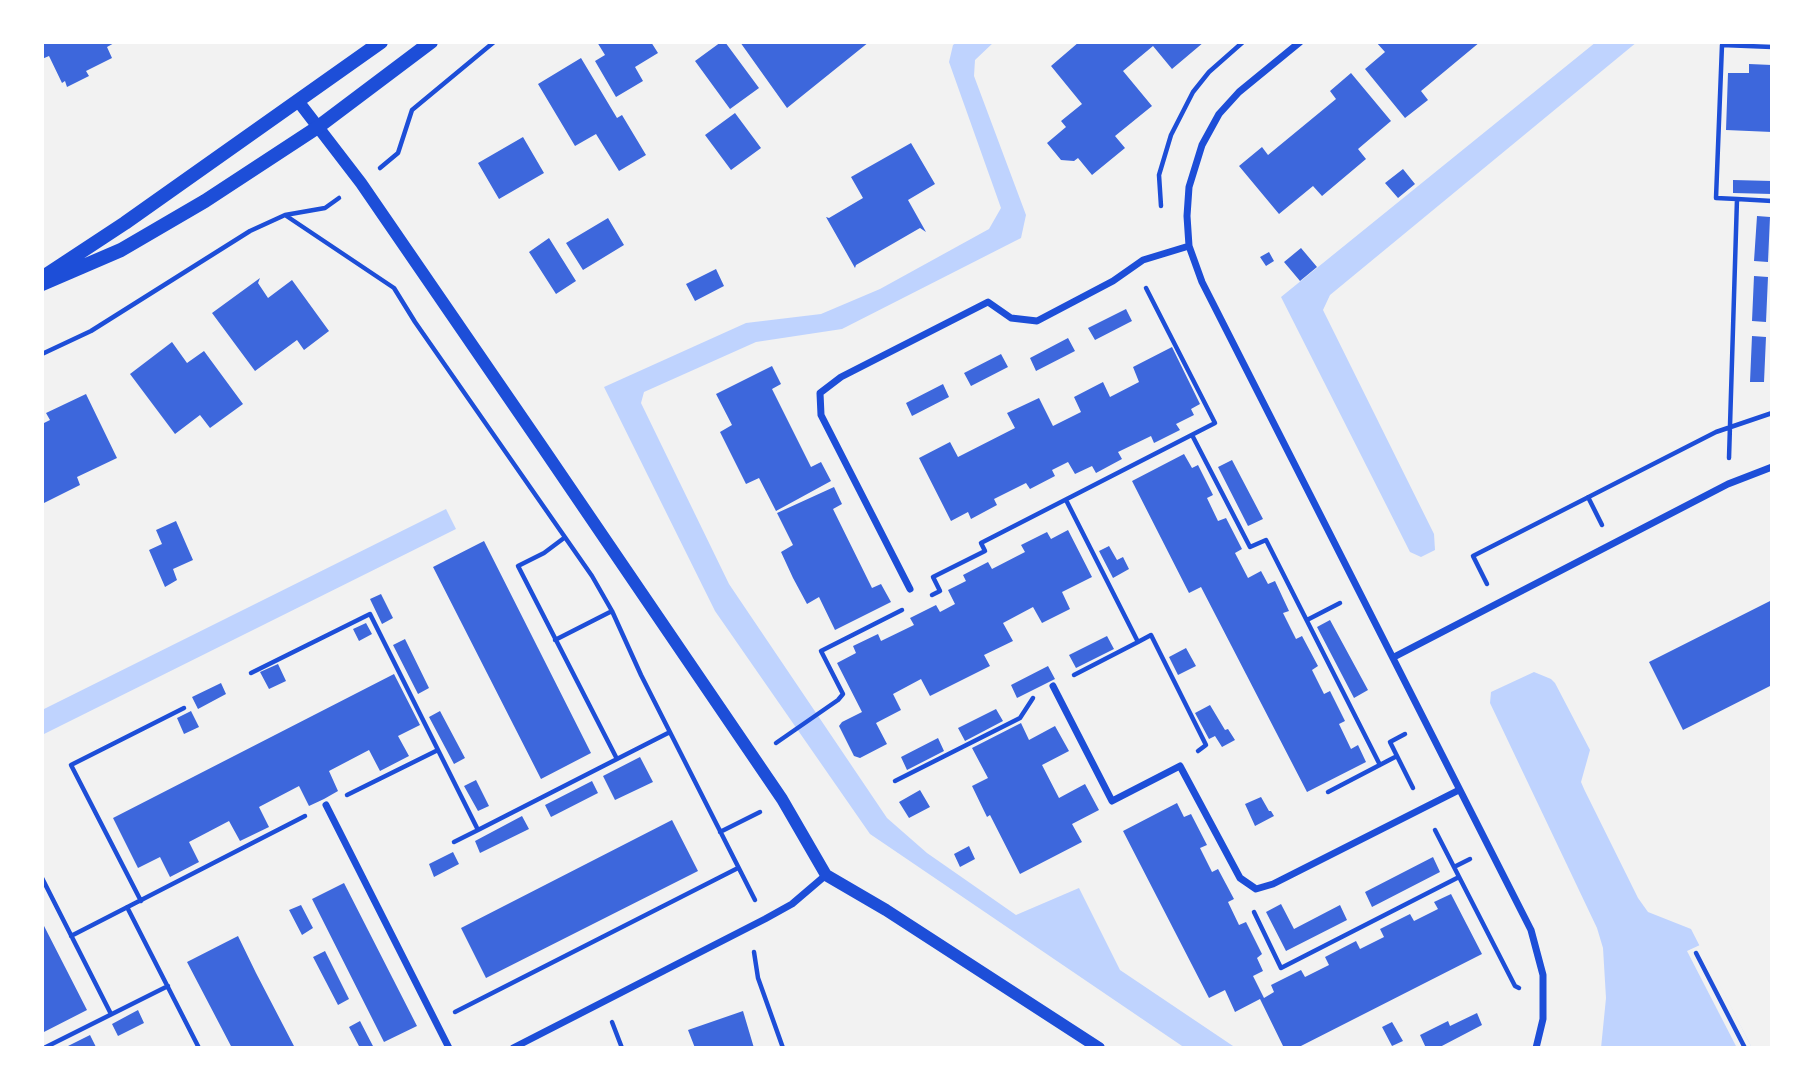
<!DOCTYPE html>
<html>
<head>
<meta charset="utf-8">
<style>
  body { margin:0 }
  #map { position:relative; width:1814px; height:1090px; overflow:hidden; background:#f2f2f2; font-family:"Crimson Pro",serif }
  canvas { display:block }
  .frame { position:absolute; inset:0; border:44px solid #fff; pointer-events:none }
</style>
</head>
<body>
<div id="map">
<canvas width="1814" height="1090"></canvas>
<div class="frame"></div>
</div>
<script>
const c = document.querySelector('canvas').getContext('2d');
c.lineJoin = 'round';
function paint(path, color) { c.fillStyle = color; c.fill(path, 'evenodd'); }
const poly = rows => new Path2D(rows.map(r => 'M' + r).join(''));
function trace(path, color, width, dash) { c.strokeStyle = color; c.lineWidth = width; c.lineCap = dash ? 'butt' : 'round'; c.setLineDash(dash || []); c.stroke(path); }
const water = poly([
  [957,42,994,42,975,60,974,76,1026,215,1021,238,842,329,756,342,644,392,641,403,729,584,887,818,927,853,1016,915,1079,888,1120,970,1236,1048,1185,1048,870,834,715,611,604,387,746,323,821,314,880,289,989,229,1001,208,949,62,953,45],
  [1596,42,1637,42,1330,295,1323,310,1434,534,1435,550,1421,557,1410,552,1281,297],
  [446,509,456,529,42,735,42,710],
  [1534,672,1551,679,1555,683,1590,750,1581,782,1584,789,1638,898,1648,912,1691,929,1752,1048,1601,1048,1606,998,1603,948,1597,928,1490,703,1491,692]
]);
const pier = poly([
  [1700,945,1752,1048,1737,1048,1687,951]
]);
const building = poly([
  [42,42,116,42,107,47,112,58,86,71,89,76,67,87,65,81,62,83,49,56,42,59],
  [597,42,651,42,658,53,635,67,643,81,616,97,595,61,605,55],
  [721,42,725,42,759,88,730,109,695,61],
  [740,42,869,42,787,108],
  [1079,42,1204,42,1172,69,1153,46,1123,71,1152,106,1115,136,1125,148,1092,175,1078,158,1074,161,1061,160,1047,143,1066,127,1061,121,1082,104,1051,66],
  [1376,42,1480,42,1421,91,1428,100,1405,118,1365,69,1385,52],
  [581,58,617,118,622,115,646,155,619,171,596,134,575,146,538,84],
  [1749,64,1772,65,1772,132,1726,130,1728,73,1749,73],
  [1351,73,1391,121,1358,149,1366,159,1322,196,1313,186,1279,214,1239,166,1262,147,1268,155,1336,99,1330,91],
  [735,113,761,148,731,170,705,135],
  [523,137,544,173,499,199,478,163],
  [911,143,935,184,908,200,926,232,920,228,856,265,855,268,826,217,829,218,863,198,851,177],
  [1403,169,1415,184,1398,198,1385,183],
  [1733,180,1772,181,1772,194,1733,193],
  [1757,216,1770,217,1768,262,1754,261],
  [608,218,624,245,583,270,566,243],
  [549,238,576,281,556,294,529,252],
  [1301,248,1317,267,1300,281,1284,262],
  [1269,252,1274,261,1266,266,1260,257],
  [716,269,724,286,695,301,686,284],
  [1754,276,1768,277,1766,322,1752,321],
  [260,278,258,283,268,298,292,280,329,331,304,350,297,340,255,371,212,313],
  [1126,309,1132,321,1095,340,1088,328],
  [1752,336,1766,337,1764,382,1750,382],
  [1068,338,1075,351,1036,371,1030,358],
  [172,342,187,363,204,351,243,404,210,428,200,415,175,434,130,374],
  [1172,347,1200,404,1191,409,1194,415,1176,424,1180,430,1154,443,1151,436,1118,452,1122,459,1096,473,1092,466,1075,474,1068,462,1052,470,1055,476,1030,489,1026,483,994,499,997,505,971,519,968,512,951,521,919,458,950,442,958,457,1015,428,1007,413,1039,398,1053,426,1081,412,1074,397,1103,382,1110,397,1139,382,1133,367],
  [1001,354,1008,367,971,386,964,373],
  [772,366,781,384,772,389,811,467,821,462,831,481,776,511,759,478,746,484,720,432,732,425,716,394],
  [943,384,949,397,912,416,906,403],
  [86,394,117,458,77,477,80,485,42,504,42,424,50,420,46,413],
  [1184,454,1192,468,1198,465,1213,495,1207,498,1218,521,1226,518,1242,549,1235,553,1248,578,1261,571,1268,584,1275,581,1289,611,1283,613,1296,639,1302,636,1318,666,1312,670,1324,694,1330,691,1345,721,1339,724,1351,749,1358,745,1366,762,1307,792,1201,587,1189,593,1132,481],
  [1232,460,1263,519,1248,526,1218,467],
  [834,487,842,504,833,509,872,588,881,584,891,602,835,630,819,597,807,604,793,578,781,552,793,545,777,513],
  [176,521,193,560,173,569,177,580,165,587,149,550,162,544,156,530],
  [1068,530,1092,577,1062,592,1070,609,1042,623,1033,607,1003,623,1013,641,984,655,990,666,930,696,921,679,893,694,901,710,876,723,887,744,860,758,854,756,839,726,842,722,862,712,837,663,856,653,853,646,878,634,881,641,914,625,910,618,936,605,940,612,955,604,948,590,966,581,963,575,988,562,992,569,1025,552,1021,545,1047,532,1051,539],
  [484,541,591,753,541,779,433,567],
  [1109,546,1117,560,1123,557,1129,569,1113,578,1099,551],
  [381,594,393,618,382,624,370,599],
  [1772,600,1772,685,1683,730,1649,662],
  [1330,620,1368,690,1354,698,1317,627],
  [366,623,372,634,359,641,353,629],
  [1107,636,1114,649,1076,668,1069,655],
  [405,639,429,688,418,694,393,645],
  [1186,648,1196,666,1178,675,1169,657],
  [278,664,286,681,269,689,260,672],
  [1048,666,1055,679,1017,698,1011,685],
  [394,674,420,725,398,736,409,756,380,771,369,750,329,771,338,791,324,799,309,806,299,786,259,807,269,827,240,841,229,821,189,842,199,862,170,877,160,857,138,868,113,818],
  [221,683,226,694,198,709,192,697],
  [1210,705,1225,730,1228,729,1235,740,1222,747,1215,736,1209,739,1195,713],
  [996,709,1003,721,965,741,958,728],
  [191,711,199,727,184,734,177,718],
  [440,711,465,758,454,764,429,717],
  [1021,723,1029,740,1055,726,1069,751,1042,765,1059,798,1085,784,1099,810,1072,824,1082,842,1020,874,990,815,987,817,972,786,988,778,972,748],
  [938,738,944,751,907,770,901,757],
  [640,757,653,782,615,800,603,776],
  [476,780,489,806,478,811,464,786],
  [592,781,598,793,551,817,545,805],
  [920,790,930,807,909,818,899,802],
  [1261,797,1269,811,1271,811,1274,816,1255,826,1245,804],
  [1177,803,1184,817,1191,814,1207,845,1200,848,1212,872,1218,869,1234,899,1228,902,1239,925,1246,922,1262,954,1257,958,1263,971,1253,976,1264,998,1274,992,1271,985,1301,970,1305,977,1329,965,1325,957,1356,941,1360,949,1384,937,1380,929,1410,914,1414,921,1438,909,1434,902,1451,894,1482,954,1297,1048,1284,1048,1260,999,1235,1012,1225,990,1209,998,1123,831],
  [522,816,529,829,480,853,475,841],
  [672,820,698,871,486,978,461,928],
  [969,846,975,859,960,867,954,854],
  [453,852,459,864,434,877,429,864],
  [1433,857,1440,872,1372,907,1365,892],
  [344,883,417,1026,384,1042,312,899],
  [1281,904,1294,929,1340,905,1347,920,1286,951,1266,912],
  [301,905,313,928,302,935,289,910],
  [42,922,87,1010,42,1033],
  [238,936,256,973,295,1048,232,1048,187,962],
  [325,951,349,999,338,1005,313,957],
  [138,1010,144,1023,118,1036,112,1024],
  [743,1011,754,1048,695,1048,688,1030],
  [1477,1013,1482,1025,1438,1048,1426,1048,1420,1035,1448,1021,1450,1026],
  [360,1021,374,1048,360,1048,349,1027],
  [1392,1022,1403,1041,1392,1046,1382,1027],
  [90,1035,96,1047,64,1048]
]);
const path = poly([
  [380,168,398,153,412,110,494,42],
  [1737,199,1772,201],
  [1161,206,1159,175,1171,135,1193,92,1209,72,1243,42],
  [285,215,394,288,415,322,592,576,612,611,641,675,755,900],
  [42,354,91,331,250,231,285,215,325,208,339,198],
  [1192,435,1250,547,1266,540,1380,765],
  [1729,458,1737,199,1716,198,1722,45,1772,47],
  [1588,497,1602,525],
  [1066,500,1138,642,1151,635,1206,745,1198,751],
  [564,538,544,553,518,566,617,759,670,732],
  [1487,584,1473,556,1716,432,1772,413],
  [932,595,940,591,933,577,985,551,981,543,1215,423,1146,288],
  [1307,620,1340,603],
  [555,640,612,611],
  [251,673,370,614,478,830,617,759],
  [1074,675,1138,642],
  [1405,734,1390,742,1413,788],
  [776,743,838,700,843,694,821,651,902,610],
  [895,781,1020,718,1033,698],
  [1328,792,1397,756],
  [347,795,438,750],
  [1435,830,1515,986,1519,988],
  [720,832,760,812],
  [454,842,478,830],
  [1454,867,1470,859],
  [42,878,111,1014],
  [141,901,71,765,184,708],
  [127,907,199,1048],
  [1254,912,1281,968,1459,877],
  [71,936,305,816],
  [754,952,758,978,783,1048],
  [1696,953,1745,1048],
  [455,1012,738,868],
  [612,1022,622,1048],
  [44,1048,168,986]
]);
const minor = poly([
  [1300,42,1239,92,1219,114,1202,145,1189,187,1187,216,1189,246,1202,282,1531,930,1543,975,1543,1019,1536,1048],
  [910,589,821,415,820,393,841,377,988,302,1011,318,1037,321,1113,281,1143,260,1189,246],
  [1394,657,1728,484,1772,467],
  [1053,686,1112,801,1180,766,1240,878,1256,889,1273,884,1459,790],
  [326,805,449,1048],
  [513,1048,765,919,792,904,826,875]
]);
const tertiary = poly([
  [298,101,361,183,543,448,782,799,826,875,886,910,1099,1048]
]);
const secondary = poly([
  [46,275,125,223,381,42],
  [42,284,121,250,205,201,318,127,431,42]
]);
paint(water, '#bfd3fe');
paint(pier, '#f2f2f2');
paint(building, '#3d67dc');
trace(path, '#1d4ed8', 4.5);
trace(minor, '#1d4ed8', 7);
trace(tertiary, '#1d4ed8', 12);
trace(secondary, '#1d4ed8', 14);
</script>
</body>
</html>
